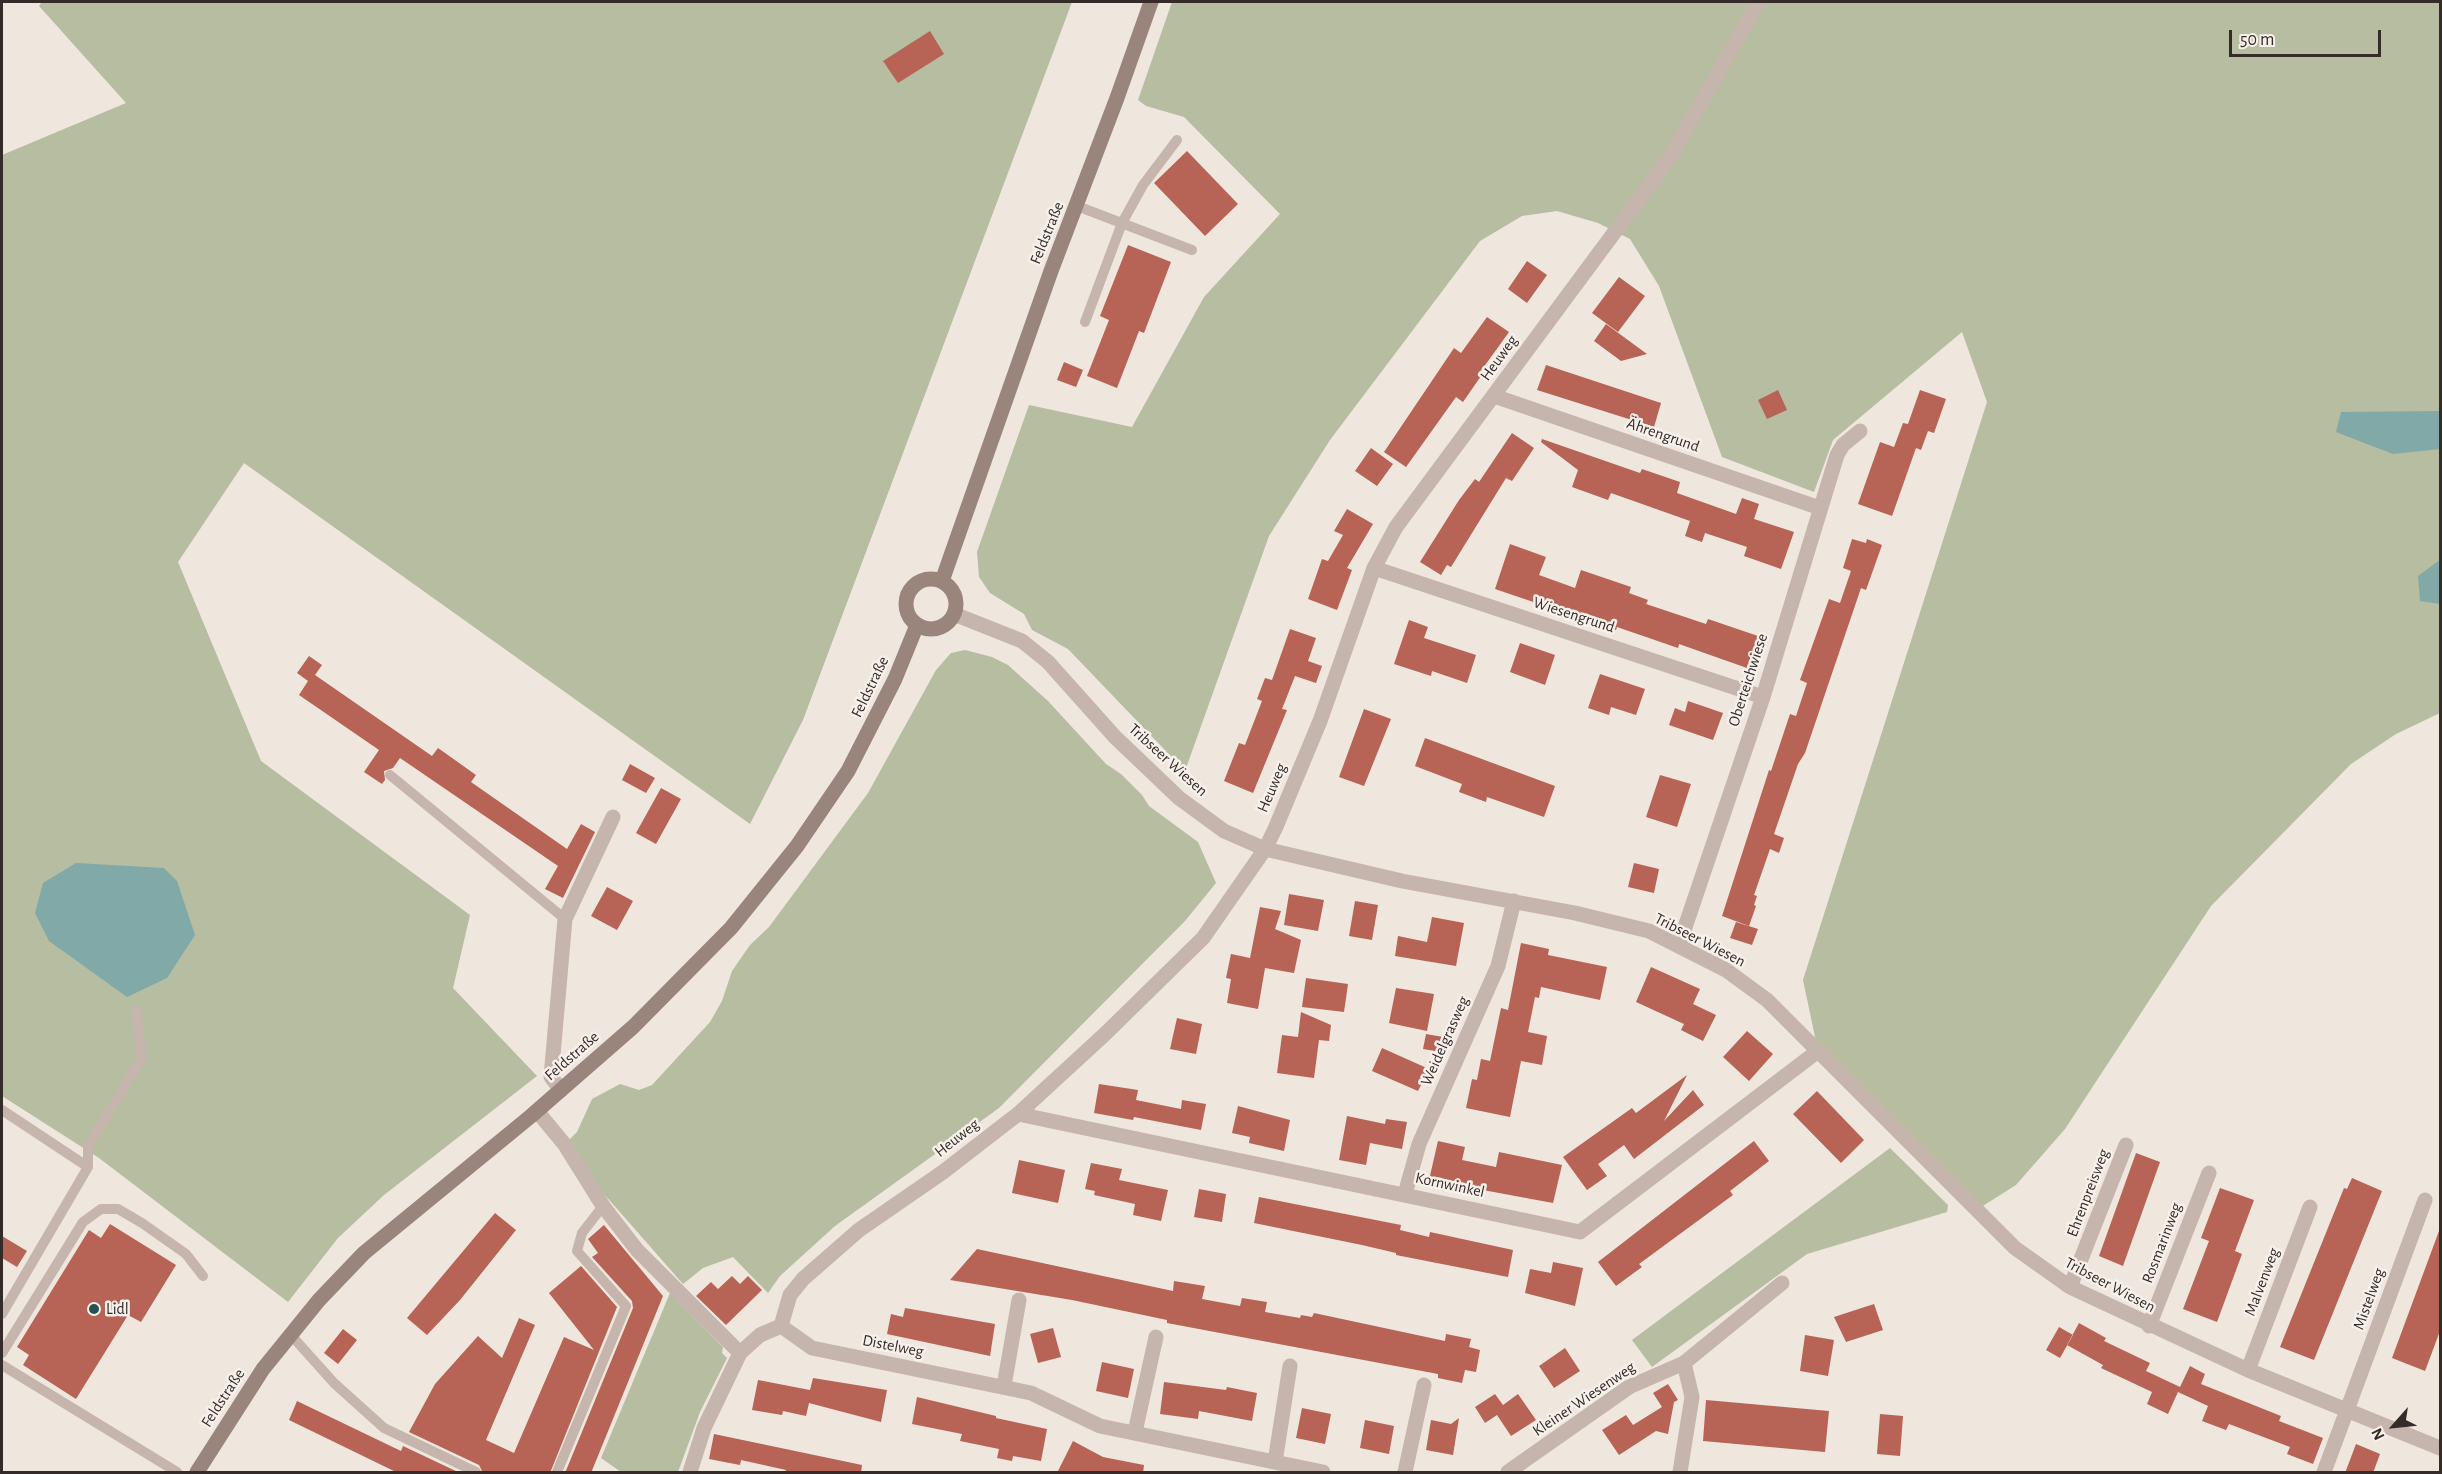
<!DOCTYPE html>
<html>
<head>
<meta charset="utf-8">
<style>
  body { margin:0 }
  #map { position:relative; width:2442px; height:1474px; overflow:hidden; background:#efe6de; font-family:"Alegreya Sans",sans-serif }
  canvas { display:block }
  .frame { position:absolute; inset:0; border:3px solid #352c2a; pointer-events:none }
  .north { position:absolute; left:2364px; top:1396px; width:60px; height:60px; -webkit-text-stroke:4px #f8f0ea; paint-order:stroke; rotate:243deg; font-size:16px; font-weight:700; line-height:24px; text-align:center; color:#352c2a }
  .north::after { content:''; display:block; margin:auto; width:21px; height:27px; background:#352c2a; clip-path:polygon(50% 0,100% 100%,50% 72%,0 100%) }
  .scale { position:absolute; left:2229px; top:30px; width:152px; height:27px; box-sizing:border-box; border:3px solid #352c2a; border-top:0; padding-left:8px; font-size:18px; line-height:21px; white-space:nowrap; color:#352c2a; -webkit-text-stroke:4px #f8f0ea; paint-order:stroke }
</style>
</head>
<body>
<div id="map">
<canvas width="2442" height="1474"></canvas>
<div class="frame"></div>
<div class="north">N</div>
<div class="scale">50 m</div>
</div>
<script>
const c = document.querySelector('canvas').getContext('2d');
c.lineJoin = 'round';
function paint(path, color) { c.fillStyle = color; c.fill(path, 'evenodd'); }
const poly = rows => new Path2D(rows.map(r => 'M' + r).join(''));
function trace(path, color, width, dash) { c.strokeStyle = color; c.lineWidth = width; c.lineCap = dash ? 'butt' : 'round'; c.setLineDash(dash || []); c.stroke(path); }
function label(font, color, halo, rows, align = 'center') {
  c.font = font + ' "Alegreya Sans",sans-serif'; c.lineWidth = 5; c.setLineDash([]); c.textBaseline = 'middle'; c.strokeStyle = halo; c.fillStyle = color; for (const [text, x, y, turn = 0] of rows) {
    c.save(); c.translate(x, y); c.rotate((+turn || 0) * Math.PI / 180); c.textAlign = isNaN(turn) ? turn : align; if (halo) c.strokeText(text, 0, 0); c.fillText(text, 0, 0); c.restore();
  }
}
const green = poly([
  [42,2,1072,2,803,720,750,824,244,463,178,562,261,761,470,915,453,988,537,1076,384,1195,338,1238,288,1302,99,1158,2,1096,2,155,126,103,39,6],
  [1172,2,2440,2,2440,713,2396,734,2351,764,2211,906,2065,1129,2016,1185,1978,1209,1818,1051,1803,980,1987,402,1962,332,1833,440,1814,492,1722,457,1659,286,1630,239,1598,223,1557,211,1522,216,1480,241,1330,440,1269,536,1185,771,1068,649,1032,630,1024,614,990,593,979,577,977,552,1029,405,1132,427,1204,297,1280,214,1184,117,1146,106,1138,100],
  [965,650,992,657,1008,665,1048,701,1106,764,1121,774,1142,795,1149,806,1198,842,1216,883,1185,921,999,1108,835,1226,780,1276,768,1293,733,1257,703,1268,683,1284,604,1194,569,1140,577,1132,592,1099,620,1084,639,1090,652,1085,710,1022,722,1001,732,971,750,945,769,927,868,793,936,670,951,653],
  [1890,1148,1948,1205,1947,1212,1807,1254,1652,1367,1632,1340],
  [670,1293,723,1347,722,1353,727,1358,700,1412,678,1472,621,1472,601,1458]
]);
const water = poly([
  [2440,411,2440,449,2393,454,2336,432,2341,412],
  [2440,560,2440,604,2420,601,2418,576],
  [76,863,164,868,177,881,195,935,167,978,127,997,49,941,35,913,43,883]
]);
const building = poly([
  [930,31,944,54,898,83,883,61],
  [1187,151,1238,204,1205,236,1154,183],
  [1128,245,1171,262,1144,333,1139,331,1117,388,1087,376,1109,320,1100,316],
  [1527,261,1547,275,1527,303,1508,289],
  [1619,277,1645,296,1618,332,1592,313],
  [1487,317,1509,332,1478,375,1481,376,1463,402,1456,397,1406,467,1384,452,1454,348,1461,353],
  [1606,324,1647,354,1621,361,1594,341],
  [1064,362,1083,370,1076,387,1057,380],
  [1546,365,1661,403,1654,427,1537,390],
  [1778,390,1787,410,1767,419,1758,400],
  [1920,390,1946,399,1934,433,1928,431,1921,450,1916,448,1892,516,1858,504,1880,442,1894,447,1903,423,1908,424],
  [1512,433,1534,448,1512,481,1506,478,1451,567,1447,565,1441,575,1420,562,1459,500,1475,479,1479,482],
  [1542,439,1640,473,1642,469,1680,482,1677,493,1736,514,1742,498,1759,504,1754,519,1794,532,1781,569,1744,556,1747,547,1705,533,1702,542,1685,536,1690,521,1611,493,1608,500,1572,487,1578,470,1541,442],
  [1371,448,1393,464,1377,486,1355,471],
  [1347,509,1373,524,1347,568,1352,570,1337,610,1308,599,1322,559,1328,561,1343,535,1334,531],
  [1852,539,1866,543,1867,539,1882,545,1866,590,1861,588,1805,753,1798,764,1774,834,1784,838,1779,853,1770,849,1754,895,1757,896,1754,905,1756,906,1749,926,1722,916,1769,770,1771,771,1790,714,1796,716,1807,683,1800,680,1829,599,1840,603,1851,571,1843,568],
  [1510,544,1546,557,1539,575,1575,588,1581,570,1631,587,1629,593,1648,600,1646,604,1706,624,1708,619,1758,636,1747,668,1679,644,1678,648,1617,627,1616,630,1495,589],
  [1409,620,1428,627,1424,638,1476,655,1467,683,1432,671,1431,676,1394,664],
  [1290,629,1316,638,1308,661,1322,666,1316,683,1295,676,1282,709,1287,710,1253,793,1224,781,1239,743,1245,745,1262,701,1257,699,1265,678,1272,680],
  [1520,643,1555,655,1545,685,1510,672],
  [309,656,322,665,315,675,432,756,438,748,476,775,471,782,567,849,581,824,595,832,563,898,545,889,558,866,400,758,393,768,384,771,385,780,382,784,364,772,379,750,299,695,308,681,297,673],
  [1600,674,1645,689,1636,715,1611,707,1609,715,1588,708],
  [1688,701,1723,713,1713,740,1669,725,1675,708,1685,712],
  [1364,709,1391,719,1364,786,1339,777],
  [1425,738,1555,786,1544,817,1487,797,1486,802,1459,792,1462,784,1415,766],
  [630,764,655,778,646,793,622,780],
  [1660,775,1691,784,1677,827,1646,817],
  [661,788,681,799,656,844,636,833],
  [1634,863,1659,869,1654,893,1628,887],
  [607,887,633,901,617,930,591,916],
  [1289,894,1324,900,1318,931,1284,925],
  [1355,901,1378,905,1372,940,1349,936],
  [1260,907,1281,911,1275,929,1301,940,1294,973,1265,968,1258,1009,1227,1003,1231,979,1226,978,1231,954,1250,958],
  [1432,917,1464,923,1456,966,1395,956,1398,936,1427,942],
  [1736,922,1758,929,1752,945,1730,938],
  [1521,943,1549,949,1548,955,1607,967,1600,1000,1541,987,1539,998,1535,997,1528,1032,1547,1036,1542,1065,1521,1061,1510,1117,1466,1108,1472,1079,1477,1080,1481,1059,1490,1061,1501,1008,1508,1010],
  [1651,967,1700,989,1693,1004,1716,1015,1703,1041,1681,1030,1684,1024,1636,1002],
  [1306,978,1348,984,1344,1012,1302,1007],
  [1396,988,1434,994,1427,1031,1389,1023],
  [1301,1012,1331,1025,1329,1041,1319,1040,1314,1078,1277,1073,1282,1035,1298,1037],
  [1177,1018,1202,1024,1196,1054,1170,1049],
  [1747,1031,1773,1054,1749,1081,1723,1057],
  [1426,1034,1443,1037,1441,1052,1423,1049],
  [1382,1048,1429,1069,1418,1091,1372,1071],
  [1687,1075,1664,1121,1693,1090,1704,1105,1634,1159,1624,1145,1598,1164,1607,1176,1587,1190,1563,1157,1632,1108,1636,1113],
  [1099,1084,1138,1090,1136,1100,1181,1109,1182,1100,1206,1104,1201,1130,1134,1117,1133,1120,1094,1113],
  [1817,1091,1864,1140,1841,1163,1793,1114],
  [1238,1106,1290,1120,1284,1151,1249,1143,1250,1137,1232,1133],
  [1347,1116,1385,1124,1386,1119,1407,1122,1402,1149,1370,1143,1366,1165,1339,1160],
  [1438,1141,1465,1147,1462,1160,1496,1167,1499,1152,1562,1165,1553,1203,1429,1180],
  [1754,1141,1769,1161,1730,1191,1733,1195,1639,1264,1642,1267,1616,1286,1598,1262],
  [2136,1153,2160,1162,2123,1266,2099,1256],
  [1019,1160,1065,1170,1058,1203,1012,1193],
  [1091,1163,1122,1169,1119,1180,1168,1190,1161,1221,1133,1215,1135,1204,1094,1195,1095,1191,1085,1189],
  [2352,1178,2382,1191,2314,1360,2280,1347,2344,1188,2347,1189],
  [2220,1188,2254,1200,2235,1251,2242,1254,2217,1322,2183,1309,2209,1241,2201,1238],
  [1199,1189,1226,1194,1222,1222,1194,1217],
  [1259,1197,1401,1225,1400,1230,1429,1237,1430,1232,1513,1250,1508,1277,1396,1255,1396,1253,1362,1245,1254,1223],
  [495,1213,516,1230,460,1300,427,1335,407,1318],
  [110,1224,176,1265,141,1322,128,1315,76,1399,23,1365,29,1355,17,1347,89,1230,101,1238],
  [604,1225,663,1296,591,1473,565,1473,633,1308,632,1301,592,1257,598,1253,588,1239],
  [2439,1231,2440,1331,2425,1371,2392,1358],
  [2,1236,27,1251,17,1267,2,1258],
  [977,1249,1173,1291,1174,1281,1205,1286,1202,1299,1240,1306,1242,1298,1267,1302,1265,1312,1300,1318,1301,1315,1312,1317,1314,1313,1445,1341,1446,1334,1471,1339,1469,1347,1480,1350,1476,1372,1465,1370,1462,1383,1438,1378,1438,1374,1167,1323,1167,1320,1072,1300,950,1280],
  [1553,1262,1583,1268,1575,1306,1525,1293,1530,1269,1551,1273],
  [581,1266,617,1307,550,1473,483,1473,479,1465,409,1432,435,1384,478,1336,502,1358,519,1318,535,1325,486,1440,514,1453,564,1337,594,1350,549,1293],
  [732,1276,740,1284,748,1276,762,1290,726,1325,696,1296,711,1282,718,1289],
  [1874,1304,1883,1330,1846,1342,1834,1317],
  [905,1308,995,1324,990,1356,887,1334,891,1314,903,1317],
  [2079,1323,2106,1338,2104,1341,2150,1363,2146,1371,2180,1387,2190,1366,2205,1374,2201,1384,2281,1416,2279,1421,2323,1438,2313,1464,2287,1454,2290,1447,2229,1424,2226,1430,2202,1421,2208,1406,2178,1392,2168,1414,2147,1404,2152,1392,2101,1368,2103,1365,2067,1345],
  [2059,1327,2073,1335,2060,1358,2046,1350],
  [1053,1328,1061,1357,1038,1363,1030,1334],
  [343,1329,357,1340,338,1364,324,1353],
  [1805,1335,1834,1340,1828,1376,1800,1371],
  [1565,1348,1580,1371,1554,1388,1539,1366],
  [1102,1362,1134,1369,1128,1398,1096,1391],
  [813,1378,887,1390,881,1422,809,1403,806,1416,783,1411,782,1415,752,1410,758,1380,810,1390],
  [1164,1382,1226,1390,1227,1387,1257,1393,1252,1421,1199,1411,1198,1419,1160,1414],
  [1668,1384,1678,1400,1674,1402,1668,1434,1656,1431,1619,1455,1602,1430,1626,1415,1633,1425,1662,1407,1653,1393],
  [1495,1394,1503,1405,1518,1394,1536,1420,1511,1436,1497,1415,1485,1423,1475,1407],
  [917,1397,996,1416,996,1418,1047,1429,1041,1461,1013,1456,1012,1461,997,1458,999,1449,960,1441,962,1434,912,1424],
  [1706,1400,1829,1411,1825,1452,1703,1441],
  [297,1401,401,1451,403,1446,460,1473,398,1473,289,1420],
  [1302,1408,1331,1414,1325,1444,1296,1438],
  [1880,1414,1903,1416,1900,1456,1877,1454],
  [1459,1418,1453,1455,1426,1450,1431,1420,1451,1424],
  [1365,1420,1394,1426,1389,1454,1360,1448],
  [714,1434,862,1465,861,1473,785,1473,786,1470,741,1460,740,1465,709,1459],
  [1073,1441,1103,1457,1144,1465,1143,1473,1057,1473],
  [2356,1444,2380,1454,2373,1473,2345,1473]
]);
const lane = poly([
  [1077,206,1192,250],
  [1085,322,1122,223,1143,185,1177,140],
  [390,775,565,919],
  [2,1110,88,1167,2,1314],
  [88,1167,88,1146,142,1058,136,1010],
  [291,1335,334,1383,384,1428,476,1472],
  [2,1353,83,1222,101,1209,118,1209,142,1223,186,1254,203,1276],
  [2,1365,177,1472],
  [557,1472,626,1306,577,1251,582,1233,603,1206]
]);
const street = poly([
  [1494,396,1820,508],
  [1374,568,1763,697],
  [954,614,1022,641,1048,662,1115,737,1179,798,1224,831,1265,849,1402,881,1575,913,1649,931,1726,970,1767,1000,2015,1248,2070,1287,2248,1370,2440,1448],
  [1679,945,1763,697,1837,455,1843,445,1860,431],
  [561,1090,551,1077,565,919,613,817],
  [537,1111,565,1145,603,1206,637,1250,740,1353],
  [1018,1114,1580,1232,1818,1051],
  [1405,1194,1419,1144,1498,966,1514,901],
  [2070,1287,2126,1145],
  [781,1326,812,1348,1031,1393,1100,1426,1323,1472],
  [2149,1326,2209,1173],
  [2248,1370,2310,1207],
  [1004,1386,1019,1300],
  [1135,1432,1156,1337],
  [1275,1462,1290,1366],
  [690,1472,704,1428,740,1353,760,1335,781,1326,790,1295,803,1279,859,1230,943,1172,1018,1114,1105,1034,1203,938,1265,849,1275,829,1320,721,1374,568,1396,527,1671,156,1758,2],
  [1405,1472,1424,1385],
  [1508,1472,1629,1387,1684,1363,1782,1283],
  [1680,1472,1692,1397,1684,1363],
  [2324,1472,2425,1200]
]);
const secondary = poly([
  '906 604a25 25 0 1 1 50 0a25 25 0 1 1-50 0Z',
  [942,581,1051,271,1117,98,1151,2],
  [197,1472,263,1369,319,1300,364,1253,531,1116,633,1027,731,928,797,846,848,771,895,679,917,625]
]);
const markers = [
  [94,1309,6,"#245250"]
];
const streetNames = [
  ["Feldstraße",1047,233,-68],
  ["Heuweg",1499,358,-54],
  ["Ährengrund",1663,435,19],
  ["Wiesengrund",1574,615,18],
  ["Oberteichwiese",1748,680,-72],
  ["Feldstraße",870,687,-64],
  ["Tribseer Wiesen",1168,760,42],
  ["Heuweg",1272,788,-67],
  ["Tribseer Wiesen",1700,940,27],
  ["Weidelgrasweg",1445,1041,-66],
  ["Feldstraße",572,1056,-41],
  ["Heuweg",957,1138,-38],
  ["Kornwinkel",1450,1185,12],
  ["Ehrenpreisweg",2088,1193,-69],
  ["Rosmarinweg",2162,1243,-69],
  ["Malvenweg",2262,1282,-69],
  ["Tribseer Wiesen",2110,1285,28],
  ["Mistelweg",2369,1299,-70],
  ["Distelweg",893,1346,11],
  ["Feldstraße",223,1398,-57],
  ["Kleiner Wiesenweg",1584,1399,-34]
];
const poiNames = [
  ["Lidl",106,1309]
];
paint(green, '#b6bda0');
paint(water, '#81a9a7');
paint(building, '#b76355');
trace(lane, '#c6b5ac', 10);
trace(street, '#c6b5ac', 15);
trace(secondary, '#9a857d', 15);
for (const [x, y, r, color] of markers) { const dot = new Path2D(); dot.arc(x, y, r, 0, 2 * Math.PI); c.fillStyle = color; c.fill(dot); trace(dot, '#f8f0ea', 2); }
label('16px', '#352c2a', '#f8f0ea', streetNames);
label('16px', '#352c2a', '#f8f0ea', poiNames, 'left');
</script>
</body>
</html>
